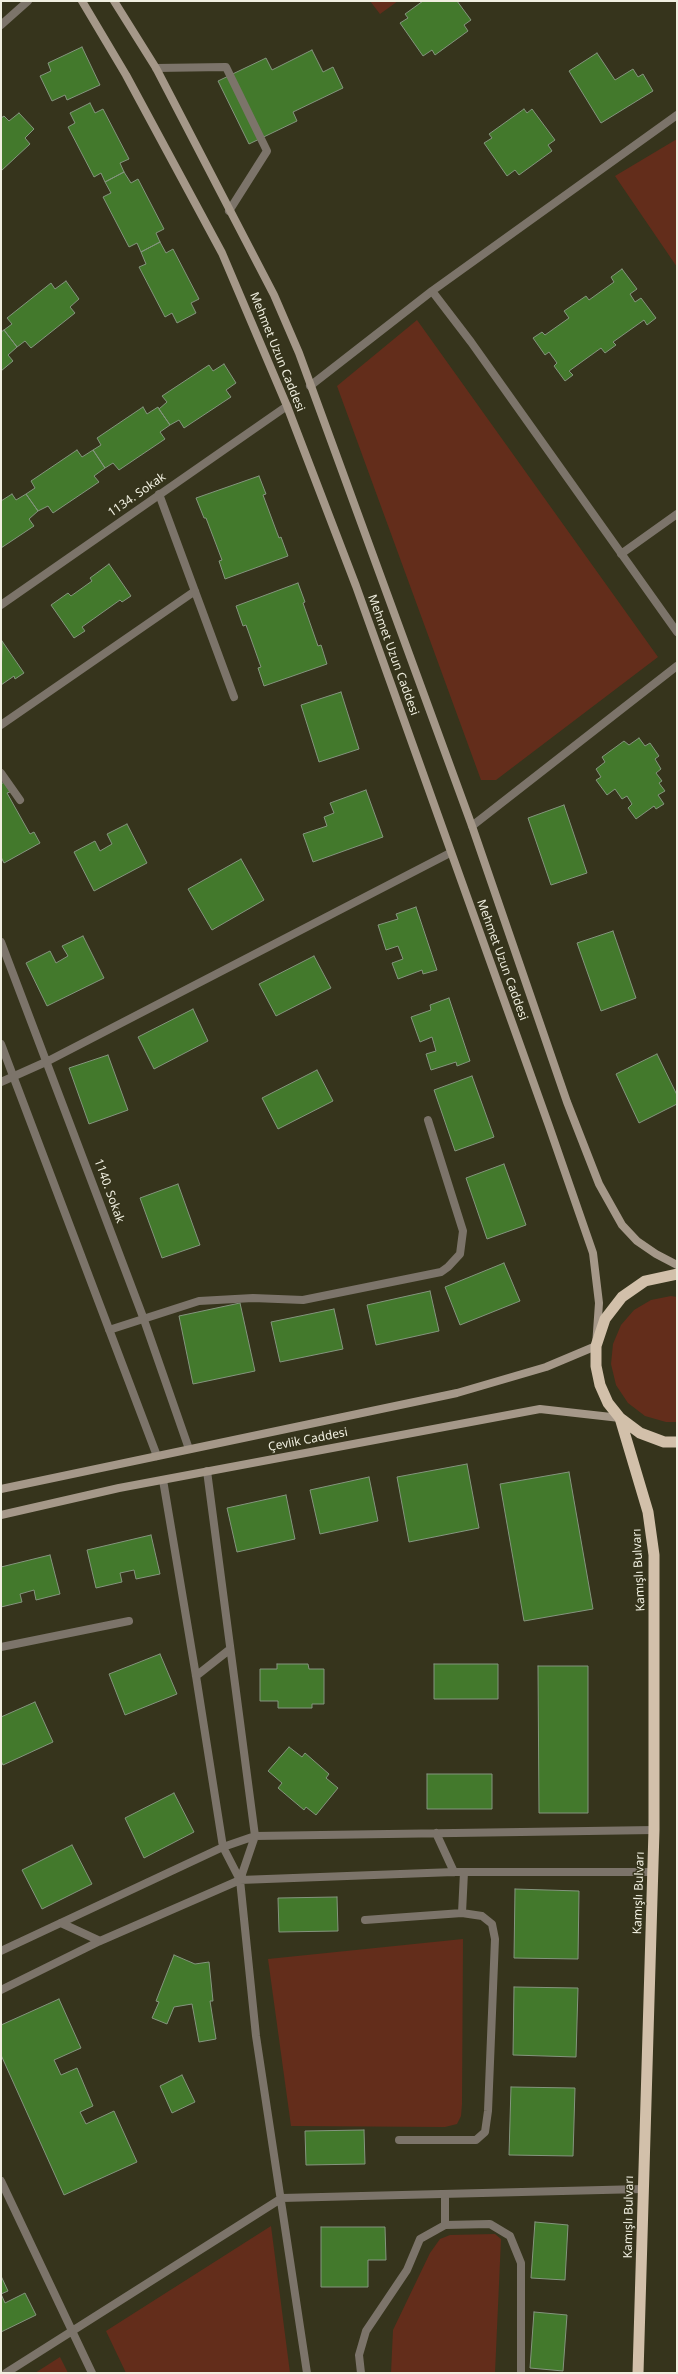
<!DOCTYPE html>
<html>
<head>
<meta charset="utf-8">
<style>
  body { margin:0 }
  #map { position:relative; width:678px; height:2374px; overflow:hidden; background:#36341c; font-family:"Noto Sans",sans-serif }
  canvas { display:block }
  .frame { position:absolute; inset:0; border:2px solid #f0efe0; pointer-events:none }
</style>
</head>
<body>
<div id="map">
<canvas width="678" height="2374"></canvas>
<div class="frame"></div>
</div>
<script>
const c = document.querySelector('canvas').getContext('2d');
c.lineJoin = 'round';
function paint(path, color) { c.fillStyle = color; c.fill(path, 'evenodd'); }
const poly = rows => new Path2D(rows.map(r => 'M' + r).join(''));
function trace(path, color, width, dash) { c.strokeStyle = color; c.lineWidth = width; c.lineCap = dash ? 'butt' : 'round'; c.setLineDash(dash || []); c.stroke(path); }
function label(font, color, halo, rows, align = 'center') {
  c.font = font + ' "Noto Sans",sans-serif'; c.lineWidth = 3; c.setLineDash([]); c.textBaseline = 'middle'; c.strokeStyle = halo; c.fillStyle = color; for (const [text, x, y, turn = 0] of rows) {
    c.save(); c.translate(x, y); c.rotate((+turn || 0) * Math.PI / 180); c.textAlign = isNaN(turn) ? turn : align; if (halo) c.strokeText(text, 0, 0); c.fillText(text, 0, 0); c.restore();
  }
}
const green = poly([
  [370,1,398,1,380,14],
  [677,139,677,267,615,176],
  [417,320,658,657,496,780,481,780,337,386],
  [671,1296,677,1297,677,1422,666,1422,645,1416,628,1403,616,1385,611,1364,613,1344,621,1325,634,1310,651,1300],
  [463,1939,462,2104,461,2116,457,2124,445,2127,291,2126,268,1959],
  [271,2226,290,2373,126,2373,106,2331],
  [495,2234,501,2239,495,2373,391,2373,393,2330,430,2253,440,2239,450,2235],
  [60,2357,68,2373,35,2373]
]);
const building = poly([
  [423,1,457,1,471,20,464,25,468,31,435,55,432,50,423,56,400,23,408,18,405,14,423,1],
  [82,47,100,85,67,100,65,95,52,101,40,76,51,71,48,63,82,47],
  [312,50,323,72,333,67,343,88,293,112,297,121,249,144,218,81,266,58,272,70,312,50],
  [597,53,615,80,633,69,638,77,643,74,653,91,601,123,569,71,597,53],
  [90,103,95,113,103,109,129,159,120,163,124,172,105,182,101,173,94,177,68,127,75,123,70,113,90,103],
  [524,109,527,113,532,109,555,140,548,145,552,151,519,175,515,170,507,176,484,143,492,138,489,134,524,109],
  [19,113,34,129,25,138,30,144,1,171,1,118,4,116,9,121,19,113],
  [124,172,131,183,138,179,164,229,156,233,160,242,141,252,137,243,129,247,103,197,111,193,105,182,124,172],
  [160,242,166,253,173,249,199,299,191,303,196,313,177,323,172,313,165,317,139,267,146,264,141,252,160,242],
  [622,269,637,289,630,294,635,302,641,298,656,318,647,325,644,320,613,342,616,345,605,353,601,348,569,371,573,375,565,381,554,366,557,363,549,352,545,355,533,338,542,332,545,335,569,318,564,311,586,296,589,300,614,282,611,277,622,269],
  [66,281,79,299,70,307,75,313,31,348,25,341,17,347,4,330,12,324,7,318,51,283,55,289,66,281],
  [4,330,17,347,8,355,13,361,1,371,1,332,4,330],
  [224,364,236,383,226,390,231,397,184,428,179,420,170,425,159,409,167,402,162,396,209,365,213,371,224,364],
  [143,407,147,414,158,407,159,409,170,425,160,432,165,439,119,470,113,463,105,468,93,450,101,445,97,438,143,407],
  [77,450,82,457,93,450,105,468,94,476,99,482,53,513,48,506,38,511,26,494,35,488,31,481,77,450],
  [259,476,266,494,263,495,279,538,281,537,288,556,225,579,219,561,222,560,206,518,204,518,196,498,259,476],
  [12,494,16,500,26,494,38,511,29,519,34,526,1,548,1,501,12,494],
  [109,564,131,596,122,602,120,600,82,627,85,631,74,638,51,605,68,593,71,596,92,581,90,578,109,564],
  [298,583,305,602,303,603,318,646,321,645,327,664,264,686,258,668,261,667,246,625,243,626,236,606,298,583],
  [2,641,24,673,15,679,14,676,1,685,2,641],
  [341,692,359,749,319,762,301,705,341,692],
  [639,738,645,746,650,743,659,756,655,759,661,769,656,773,662,781,659,783,665,791,658,795,664,804,656,809,654,806,636,819,628,808,632,804,627,796,622,799,615,789,607,795,596,780,601,777,596,769,605,762,602,757,624,741,629,745,639,738],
  [4,782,10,792,7,793,30,834,34,832,40,843,4,863,1,857,1,784,4,782],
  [366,790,383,837,313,862,303,834,327,826,324,817,334,813,330,803,366,790],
  [564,805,587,873,551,885,528,818,564,805],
  [127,824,147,863,94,891,74,852,95,841,100,851,112,844,107,834,127,824],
  [241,859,264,900,212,930,188,889,241,859],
  [416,907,437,970,423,974,422,970,398,979,392,963,403,959,398,946,386,950,378,925,398,919,396,914,416,907],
  [613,931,636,998,601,1011,577,943,613,931],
  [83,936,104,978,47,1006,26,963,50,951,56,963,68,956,62,946,83,936],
  [314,956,331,988,276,1016,259,984,314,956],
  [449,998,470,1061,457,1066,456,1062,431,1070,426,1054,436,1051,432,1037,420,1042,411,1017,431,1010,430,1005,449,998],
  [193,1009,208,1041,154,1069,138,1037,193,1009],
  [657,1054,677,1095,677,1104,639,1123,616,1074,657,1054],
  [108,1055,128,1110,89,1124,69,1068,108,1055],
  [317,1070,333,1101,278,1129,262,1098,317,1070],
  [472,1076,494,1137,455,1151,434,1090,472,1076],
  [504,1164,526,1225,487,1239,466,1178,504,1164],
  [178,1184,200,1245,162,1258,140,1198,178,1184],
  [504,1263,520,1301,460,1325,445,1287,504,1263],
  [430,1291,439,1331,376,1345,367,1305,430,1291],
  [240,1303,255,1371,193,1384,179,1316,240,1303],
  [334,1309,343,1349,280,1362,271,1322,334,1309],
  [467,1464,479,1528,409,1542,397,1477,467,1464],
  [569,1472,593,1609,524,1621,500,1484,569,1472],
  [369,1477,378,1521,320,1534,310,1490,369,1477],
  [286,1495,295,1539,237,1552,227,1508,286,1495],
  [151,1535,160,1574,136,1579,134,1570,120,1573,122,1582,96,1588,87,1550,151,1535],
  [50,1555,60,1594,36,1600,34,1590,20,1594,22,1602,1,1607,1,1567,50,1555],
  [160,1654,177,1694,125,1715,109,1674,160,1654],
  [277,1664,308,1664,309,1669,324,1669,324,1704,312,1704,312,1708,278,1708,278,1701,260,1701,260,1669,277,1669,277,1664],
  [434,1664,498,1664,498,1699,434,1699,434,1664],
  [538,1666,588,1666,588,1813,539,1813,538,1666],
  [35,1702,53,1742,3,1765,1,1761,1,1717,35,1702],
  [289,1747,302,1757,305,1753,329,1774,326,1778,338,1788,316,1815,306,1807,304,1810,278,1788,282,1783,268,1771,289,1747],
  [427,1774,492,1774,492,1809,427,1809,427,1774],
  [174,1793,194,1832,144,1858,125,1818,174,1793],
  [72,1845,92,1884,42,1909,22,1870,72,1845],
  [515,1889,579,1891,578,1959,514,1958,515,1889],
  [337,1897,338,1931,279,1932,278,1898,337,1897],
  [174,1955,195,1964,209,1962,213,2001,210,2001,216,2039,199,2042,192,2004,174,2007,167,2024,152,2018,159,2002,156,2001,174,1955],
  [514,1987,578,1988,576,2057,513,2055,514,1987],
  [59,1999,81,2048,54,2060,61,2075,77,2068,93,2106,80,2112,86,2124,114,2111,137,2162,64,2195,1,2055,1,2025,59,1999],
  [182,2075,195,2102,172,2113,160,2086,182,2075],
  [511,2087,575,2088,573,2156,509,2155,511,2087],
  [364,2130,365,2164,306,2165,305,2131,364,2130],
  [535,2222,568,2225,565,2280,531,2278,535,2222],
  [321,2227,385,2227,386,2260,368,2260,368,2287,321,2287,321,2227],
  [1,2276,8,2291,1,2294,5,2303,25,2293,36,2315,1,2332,1,2276],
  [534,2312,567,2315,563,2371,530,2368,534,2312]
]);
const service = poly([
  [156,68,226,67,267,151,229,211],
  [159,494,234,697],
  [1,725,195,591],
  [1,773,20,800],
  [1,1044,157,1456],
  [109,1330,199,1301,253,1298,303,1300,441,1272,448,1267,460,1254,463,1231,428,1120],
  [1,1647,129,1621],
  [462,1913,464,1872],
  [365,1920,462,1913,482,1916,492,1924,495,1939,488,2111,485,2132,476,2140,399,2140],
  [445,2194,445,2225],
  [361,2373,359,2355,366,2331,407,2270,420,2239,445,2225,490,2224,510,2236,521,2263,521,2373]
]);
const minor = poly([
  [1,25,28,1],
  [432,291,471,342,677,632],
  [310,386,432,291,677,115],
  [621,554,677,514],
  [1,605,287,406],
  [472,826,677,666],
  [1,942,143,1317,189,1449],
  [1,1082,48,1061,450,853],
  [207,1471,255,1836,240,1880],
  [163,1480,196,1676,223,1847,240,1880,256,2036,307,2373],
  [196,1676,229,1650],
  [436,1833,454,1872],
  [61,1923,100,1941],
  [1,1951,223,1847,255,1836,654,1830],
  [1,1990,100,1941,240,1880,454,1872,653,1872],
  [1,2181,92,2373],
  [6,2373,282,2198,642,2189]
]);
const secondary = poly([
  [114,1,156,68,274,295,299,353,472,826,567,1102,599,1184,622,1225,637,1241,656,1254,677,1265],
  [1,1489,457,1393,546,1367,596,1346,599,1303,593,1253,549,1126,356,586,287,406,222,253,126,75,82,1],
  [1,1515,119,1488,540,1409,620,1418]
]);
const trunk = poly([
  [677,1274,645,1281,622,1297,605,1319,596,1346,596,1366,600,1385,608,1403,620,1418,640,1433,664,1442,677,1442],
  [620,1418,648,1512,654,1555,654,1830,638,2373]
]);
const streetNames = [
  ["Mehmet Uzun Caddesi",277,352,68],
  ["1134. Sokak",137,495,-35],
  ["Mehmet Uzun Caddesi",393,655,70],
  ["Mehmet Uzun Caddesi",502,960,70],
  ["1140. Sokak",109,1191,70],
  ["Çevlik Caddesi",308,1440,-11],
  ["Kamışlı Bulvarı",639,1570,-93],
  ["Kamışlı Bulvarı",639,1893,-88],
  ["Kamışlı Bulvarı",629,2217,-89]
];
paint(green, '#632d1b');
paint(building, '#43792c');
trace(building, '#84957e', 1);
trace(service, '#7c746a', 8);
trace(minor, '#7c746a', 8);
trace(secondary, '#a59889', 8);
trace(trunk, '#d2c0aa', 11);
label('12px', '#f0efe0', '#36341c', streetNames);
</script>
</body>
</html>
